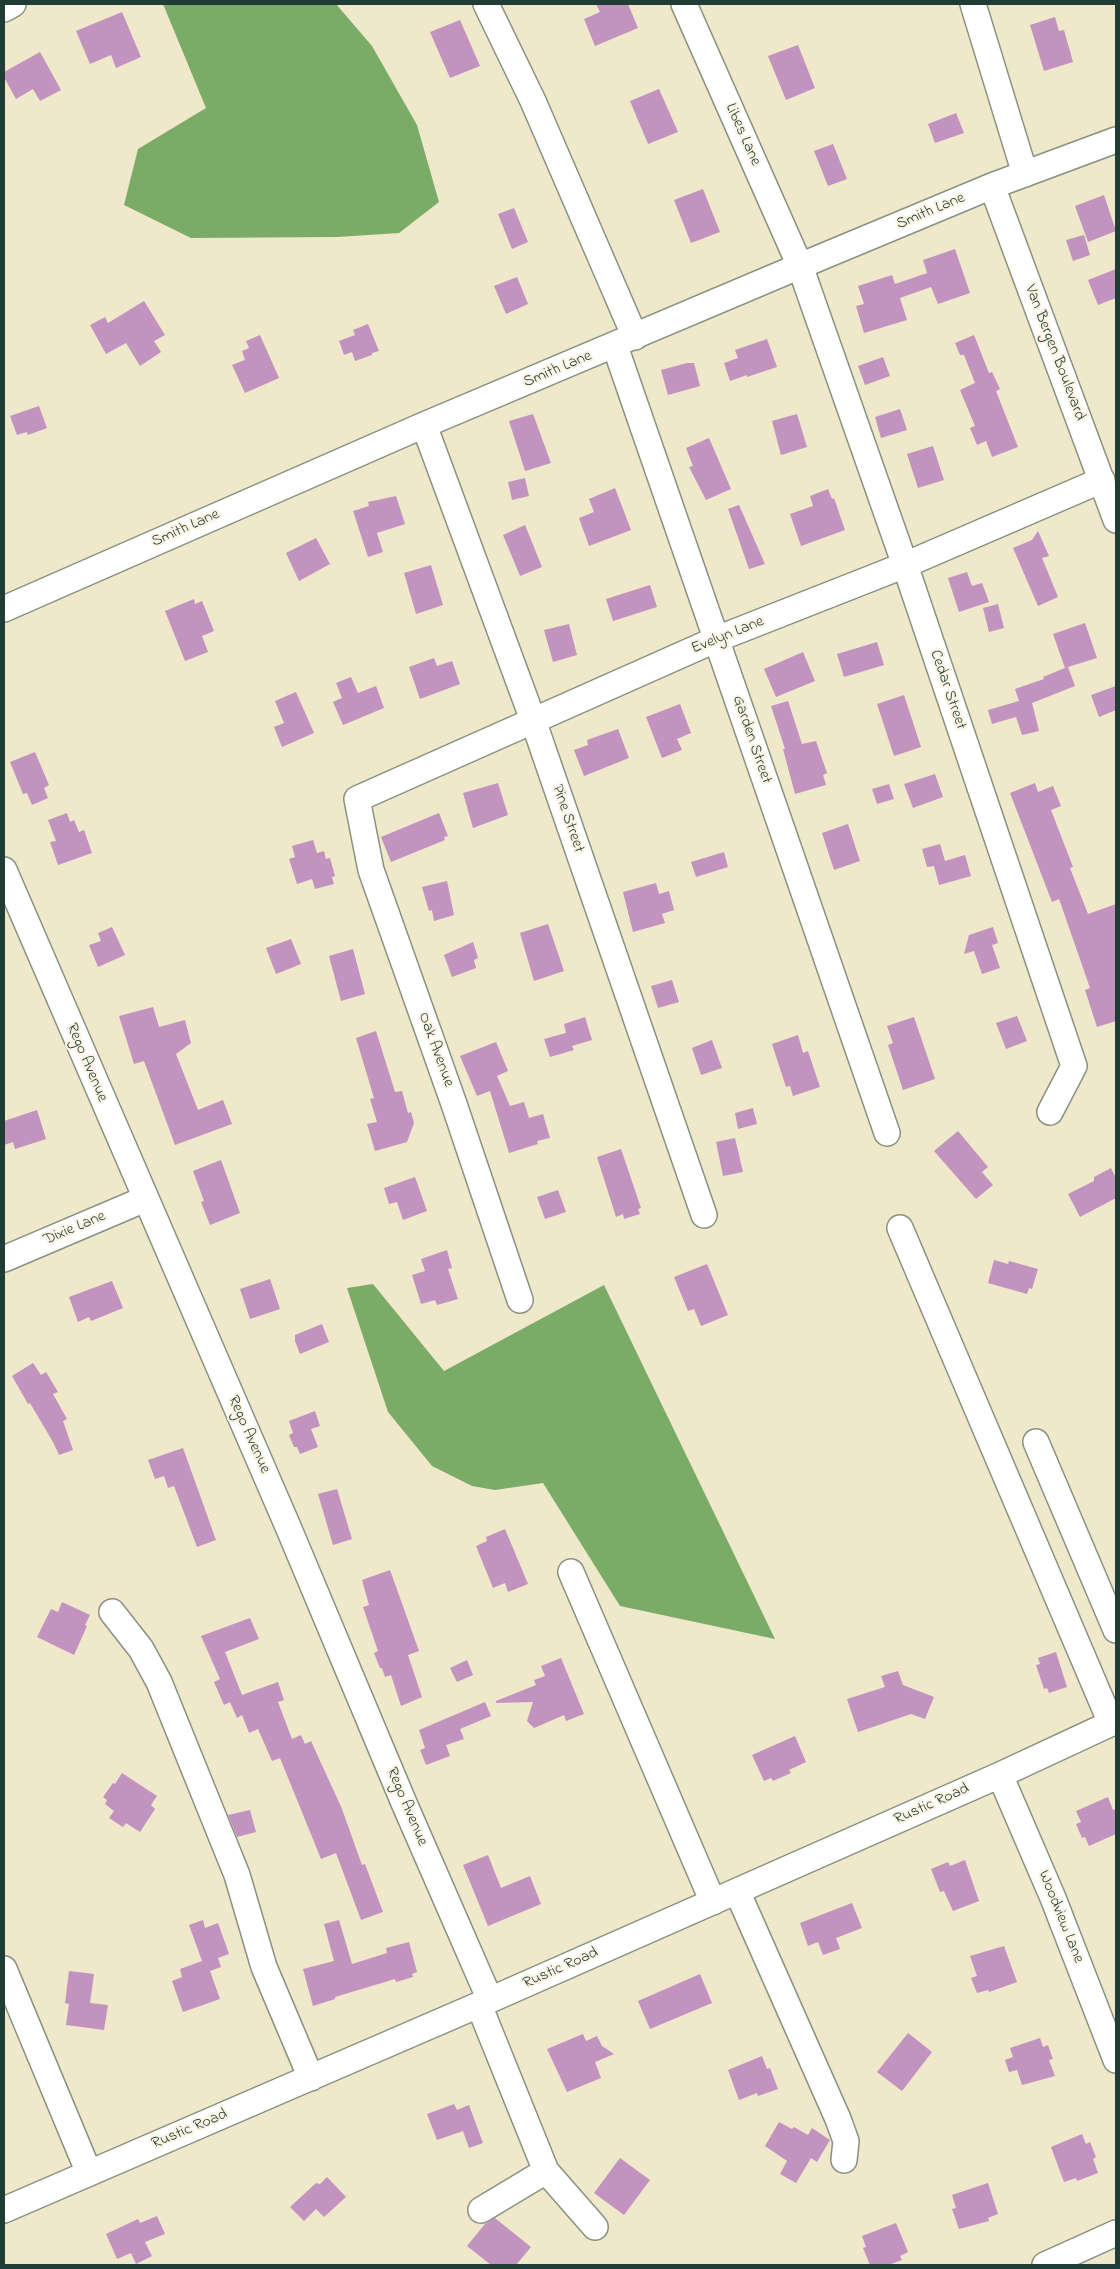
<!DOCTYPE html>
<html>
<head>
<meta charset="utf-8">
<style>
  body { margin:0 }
  #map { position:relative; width:1120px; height:2269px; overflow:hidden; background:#efe8cb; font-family:"Indie Flower",sans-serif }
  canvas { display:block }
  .frame { position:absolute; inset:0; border:5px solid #1f3d34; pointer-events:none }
</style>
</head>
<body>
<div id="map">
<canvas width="1120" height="2269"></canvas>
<div class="frame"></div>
</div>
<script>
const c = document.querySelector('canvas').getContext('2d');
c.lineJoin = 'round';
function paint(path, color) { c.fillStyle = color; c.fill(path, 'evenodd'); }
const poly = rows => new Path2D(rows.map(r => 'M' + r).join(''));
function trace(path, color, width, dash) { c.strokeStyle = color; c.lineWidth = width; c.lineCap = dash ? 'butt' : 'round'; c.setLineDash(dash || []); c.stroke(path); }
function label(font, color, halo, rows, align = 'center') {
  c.font = font + ' "Indie Flower",sans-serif'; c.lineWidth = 4.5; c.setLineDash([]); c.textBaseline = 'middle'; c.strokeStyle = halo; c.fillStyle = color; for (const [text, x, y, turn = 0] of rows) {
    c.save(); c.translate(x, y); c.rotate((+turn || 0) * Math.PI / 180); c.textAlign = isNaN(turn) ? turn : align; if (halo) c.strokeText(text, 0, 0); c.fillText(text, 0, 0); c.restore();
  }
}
const forest = poly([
  [163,4,336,4,372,46,417,125,439,202,399,233,337,237,191,238,124,205,138,149,206,108],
  [373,1284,444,1371,604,1285,775,1639,620,1606,543,1483,495,1490,472,1486,432,1466,388,1412,347,1288]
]);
const building = poly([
  [596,4,628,4,638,28,595,46,584,19,600,12],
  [122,12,141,57,116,68,111,55,90,64,76,31],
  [1055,17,1059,31,1064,30,1073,62,1044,71,1030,25],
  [460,20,480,66,450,78,430,32],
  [798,45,815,88,786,100,768,56],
  [40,52,61,90,40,101,33,89,16,99,4,77,4,72],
  [659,89,678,132,648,144,630,101],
  [956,113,964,133,935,143,928,124],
  [833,144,847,179,828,186,814,151],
  [703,189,720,232,691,243,674,200],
  [1104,195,1116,231,1088,242,1075,206],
  [514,208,528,242,512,249,498,214],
  [1084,235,1090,255,1073,261,1066,240],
  [955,249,970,293,938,304,931,287,900,298,907,320,864,333,856,306,864,304,858,286,892,275,895,284,927,273,923,260],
  [1116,269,1116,298,1098,305,1088,280],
  [517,277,528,304,506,314,494,286],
  [144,301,165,335,154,341,161,352,140,366,126,343,106,354,90,325,105,317,108,323],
  [368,324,379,351,372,353,372,355,355,361,352,352,344,355,339,341,355,335,353,330],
  [260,335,279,378,245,393,232,365,245,360,242,351,249,348,246,341],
  [974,335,989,373,992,372,1000,389,996,391,1018,447,992,457,986,441,977,445,970,428,975,426,960,390,975,383,964,355,960,355,955,343],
  [767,339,777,367,747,377,747,375,730,381,724,363,738,358,735,350],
  [883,357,890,376,865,385,858,366],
  [687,363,694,363,700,386,668,395,661,370],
  [39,406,47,428,28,435,27,432,17,435,10,416],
  [900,409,907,430,881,438,875,417],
  [533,414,551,463,525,471,509,421],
  [797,414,807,447,781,455,772,421],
  [709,438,731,489,706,500,689,467,693,466,686,448],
  [933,446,944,480,918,488,907,454],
  [525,478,529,496,512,500,508,482],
  [615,488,631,530,589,546,579,518,594,512,589,499],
  [828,489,832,499,834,498,845,530,801,546,790,514,813,506,810,496],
  [396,496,405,524,377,533,383,552,368,557,353,511,369,506,368,502],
  [739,505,765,564,749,569,728,509],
  [525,525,542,567,520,576,503,535],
  [1038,531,1049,556,1042,558,1058,597,1038,606,1013,548,1032,540],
  [316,538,330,564,299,581,286,553],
  [431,565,443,605,416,614,404,573],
  [967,572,972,586,982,583,989,602,959,612,948,578],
  [650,585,657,607,613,621,606,599],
  [194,599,195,604,202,601,214,631,202,636,208,652,185,661,165,611],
  [998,604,1004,628,989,632,983,608],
  [1085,623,1097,658,1068,667,1075,686,1032,703,1039,731,1022,735,1016,717,992,724,988,710,1019,701,1015,689,1044,679,1043,677,1065,668,1053,634],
  [569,624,577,655,553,662,544,630],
  [877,642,884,665,844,677,837,654],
  [803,652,815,681,776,697,764,669],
  [434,658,437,666,452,661,460,684,420,699,409,667],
  [351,677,358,693,376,686,384,708,343,725,333,702,342,698,336,683],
  [1116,686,1116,710,1099,717,1091,695],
  [296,692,314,733,282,747,274,727,284,723,275,701],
  [904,695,921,747,894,756,877,704],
  [788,701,802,744,816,741,827,773,823,775,826,785,795,794,783,749,785,749,771,706],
  [680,704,691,733,677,739,682,750,662,758,646,717],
  [618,729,629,758,584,776,574,750,588,745,587,740],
  [35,752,49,785,44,788,48,798,32,805,27,793,23,794,10,762],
  [935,774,943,797,913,808,904,784],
  [498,783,508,815,473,828,463,793],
  [1035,783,1038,792,1053,786,1061,806,1051,810,1073,867,1070,868,1088,914,1116,904,1116,1021,1097,1027,1085,990,1090,988,1059,899,1052,902,1010,793],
  [889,784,894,799,877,804,872,789],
  [67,813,70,822,74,820,79,832,84,830,92,853,58,865,50,842,56,841,48,820],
  [439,813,448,836,444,837,445,840,391,862,381,837],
  [848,824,860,861,834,870,822,833],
  [313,840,317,853,324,851,326,859,330,858,335,876,332,877,334,884,315,889,312,879,297,884,289,859,295,857,292,846],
  [940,844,945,861,965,855,971,876,939,885,934,866,927,867,922,849],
  [724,852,728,867,696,877,691,862],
  [447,881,454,915,434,921,432,910,429,911,422,887],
  [656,883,659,894,669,891,674,910,662,914,665,923,633,932,623,892],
  [548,924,564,971,534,981,520,933],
  [112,927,125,955,98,967,89,945,101,941,98,933],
  [993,927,998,943,992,945,1000,968,982,974,974,951,964,954,969,935],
  [291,939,301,964,276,974,266,948],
  [473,942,478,958,474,960,476,968,452,977,444,955],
  [353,949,365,994,341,1001,329,956],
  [672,980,679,1002,658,1008,651,986],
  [153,1007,159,1027,185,1020,191,1043,176,1054,198,1110,223,1100,232,1124,175,1145,144,1061,134,1064,119,1016],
  [1017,1016,1027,1041,1006,1049,996,1023],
  [585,1017,592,1040,572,1046,574,1050,550,1057,544,1039,566,1033,564,1024],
  [914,1017,935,1079,903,1090,888,1045,893,1043,887,1026],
  [376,1031,395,1092,402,1091,408,1113,411,1112,414,1123,407,1142,375,1151,367,1124,377,1122,370,1099,374,1098,356,1038],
  [798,1035,803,1053,808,1051,820,1087,793,1096,790,1086,786,1087,772,1044],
  [712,1040,722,1068,701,1075,692,1048],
  [496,1042,508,1071,497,1076,510,1106,524,1102,529,1118,543,1114,550,1138,537,1141,538,1144,509,1153,490,1091,477,1096,460,1056],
  [753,1108,757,1124,738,1129,735,1113],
  [37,1110,46,1139,15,1149,13,1142,4,1145,4,1121],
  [958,1131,988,1167,982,1172,993,1185,976,1199,934,1151],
  [735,1138,743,1172,723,1176,716,1142],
  [621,1149,641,1208,638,1209,640,1214,624,1219,623,1214,616,1217,597,1157],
  [221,1160,240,1213,210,1225,201,1202,204,1201,193,1171],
  [1111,1168,1116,1178,1116,1198,1080,1217,1068,1194,1094,1181,1094,1177],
  [415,1177,427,1211,403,1220,397,1202,389,1204,384,1188],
  [558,1190,566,1212,545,1219,537,1197],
  [447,1250,452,1268,448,1269,458,1299,437,1305,435,1300,421,1304,412,1275,425,1271,421,1259],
  [994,1260,1008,1264,1009,1261,1038,1269,1032,1289,1029,1288,1027,1294,988,1283],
  [707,1264,728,1315,701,1326,694,1309,688,1311,674,1277],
  [270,1279,280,1309,250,1319,240,1289],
  [112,1281,123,1308,91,1321,89,1317,78,1322,69,1297],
  [322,1324,329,1342,300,1354,295,1341,295,1335],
  [33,1363,41,1375,46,1372,58,1392,53,1394,67,1419,63,1421,73,1450,59,1455,53,1442,30,1403,28,1404,12,1376],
  [315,1411,320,1426,311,1429,318,1447,300,1454,297,1447,294,1447,289,1435,293,1433,289,1421],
  [183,1448,216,1540,197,1547,174,1486,168,1488,164,1476,155,1479,148,1460],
  [337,1489,352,1539,333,1545,318,1494],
  [505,1529,528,1584,508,1592,505,1583,493,1588,476,1546,487,1541,486,1537],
  [390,1570,419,1651,408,1655,422,1697,401,1706,391,1675,385,1677,382,1668,380,1668,374,1653,378,1651,363,1607,369,1605,362,1580],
  [62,1602,90,1615,85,1625,87,1626,74,1655,37,1637,51,1609,58,1612],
  [250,1618,259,1639,225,1652,242,1695,278,1682,284,1700,278,1702,292,1739,301,1735,305,1744,311,1741,342,1809,362,1865,365,1864,383,1912,361,1920,336,1853,321,1859,280,1758,272,1761,258,1729,249,1733,242,1715,237,1718,230,1702,224,1705,214,1682,220,1679,201,1636],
  [1056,1652,1067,1687,1049,1693,1047,1688,1044,1689,1036,1665,1040,1664,1038,1658],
  [561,1658,584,1714,566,1721,564,1715,534,1728,527,1721,533,1702,496,1703,496,1701,536,1685,534,1680,545,1676,541,1666],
  [467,1660,473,1675,457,1682,450,1668],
  [898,1671,903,1685,934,1697,925,1719,911,1714,858,1732,847,1699,885,1687,881,1676],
  [485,1702,491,1716,460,1729,464,1739,446,1745,450,1756,426,1765,420,1750,425,1748,419,1730],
  [795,1736,806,1762,789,1770,791,1773,773,1781,771,1778,764,1781,752,1755],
  [122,1773,157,1796,151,1805,155,1809,140,1832,126,1823,123,1827,109,1818,114,1811,105,1804,107,1800,103,1797,113,1783,115,1784],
  [1108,1797,1113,1810,1116,1809,1116,1834,1089,1846,1085,1837,1082,1838,1076,1824,1081,1822,1076,1811],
  [250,1810,256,1832,237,1837,228,1815],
  [488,1855,501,1888,530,1876,541,1904,488,1926,463,1865],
  [965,1860,979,1901,953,1911,944,1891,940,1892,931,1869,948,1862,950,1866],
  [852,1903,862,1928,836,1938,840,1949,823,1955,818,1942,808,1946,800,1923],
  [203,1920,205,1928,218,1923,229,1954,218,1958,221,1967,210,1971,220,1999,183,2012,172,1981,182,1977,180,1969,202,1961,189,1925],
  [339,1920,352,1964,387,1953,386,1948,409,1942,417,1972,412,1974,413,1977,396,1982,395,1979,335,1997,335,1999,313,2006,303,1969,334,1961,324,1924],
  [1004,1946,1017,1982,989,1992,988,1990,977,1993,971,1978,977,1976,970,1956],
  [69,1971,94,1974,90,2003,108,2005,104,2030,66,2025,69,2004,65,2003],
  [700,1974,712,2003,650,2029,638,2001],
  [908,2033,932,2052,902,2091,877,2072],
  [583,2034,586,2041,597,2036,602,2046,614,2054,595,2062,601,2078,567,2092,547,2049],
  [1040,2038,1043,2047,1048,2045,1053,2059,1049,2060,1055,2076,1022,2085,1017,2070,1009,2072,1005,2060,1013,2057,1010,2048],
  [762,2056,767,2069,770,2068,778,2089,758,2096,757,2093,739,2100,728,2070],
  [454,2104,457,2110,469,2105,483,2143,469,2148,463,2131,437,2140,427,2114],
  [779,2122,792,2129,794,2127,808,2135,812,2128,830,2140,817,2162,811,2158,796,2183,780,2174,787,2161,765,2146],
  [1082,2134,1086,2144,1090,2142,1096,2157,1093,2159,1098,2173,1077,2181,1076,2178,1064,2182,1051,2147],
  [620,2158,650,2180,624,2215,594,2193],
  [327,2177,346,2197,324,2217,316,2209,304,2221,290,2207,316,2183,320,2184],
  [988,2183,998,2214,988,2218,989,2221,959,2229,952,2209,956,2208,952,2195],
  [157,2216,165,2234,145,2242,152,2256,136,2264,131,2253,117,2259,106,2234,138,2219,140,2223],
  [495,2218,531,2247,516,2265,491,2265,467,2246,485,2224],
  [896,2223,908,2252,900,2256,902,2260,888,2265,870,2265,863,2248,866,2247,862,2236]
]);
const minor = poly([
  [486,4,533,101,635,337],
  [684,4,800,266,905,565,1074,1066,1050,1112],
  [973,4,1025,174],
  [4,9,13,4],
  [992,186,1116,520],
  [615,346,887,1133],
  [424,425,533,720,704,1215],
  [4,609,424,425,800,266,992,186,1116,140],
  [4,870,289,1529,404,1803,490,2000],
  [900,1228,1111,1723],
  [4,1259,145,1199],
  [520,1300,454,1104,371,870,357,799,717,639,905,565,1102,480],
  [1036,1442,1116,1630],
  [571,1572,713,1902],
  [112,1612,141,1649,159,1682,237,1875,264,1967,311,2078],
  [1000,1775,1053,1898,1116,2060],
  [737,1891,838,2119,846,2141,844,2160],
  [4,1969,89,2173],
  [479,2005,546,2171,481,2210],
  [546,2171,595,2227],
  [4,2210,490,2000,1000,1775,1116,1721],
  [1045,2265,1116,2233]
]);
const streetNames = [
  ["Libes Lane",742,135,66],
  ["Smith Lane",931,212,-23],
  ["Van Bergen Boulevard",1054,353,69],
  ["Smith Lane",558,370,-23],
  ["Smith Lane",186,529,-24],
  ["Evelyn Lane",728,636,-22],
  ["Cedar Street",947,690,71],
  ["Garden Street",751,740,71],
  ["Pine Street",567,819,71],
  ["Oak Avenue",435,1050,70],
  ["Rego Avenue",86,1063,67],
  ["Dixie Lane",75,1229,-23],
  ["Rego Avenue",248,1435,66],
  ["Rustic Road",932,1805,-24],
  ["Rego Avenue",406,1807,67],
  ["Woodview Lane",1060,1917,68],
  ["Rustic Road",561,1969,-24],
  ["Rustic Road",190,2130,-23]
];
paint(forest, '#7aac68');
paint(building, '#c293bf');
trace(minor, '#879280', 28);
trace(minor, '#fff', 25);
label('16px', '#1f3d34', '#fcf5e5', streetNames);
</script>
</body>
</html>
